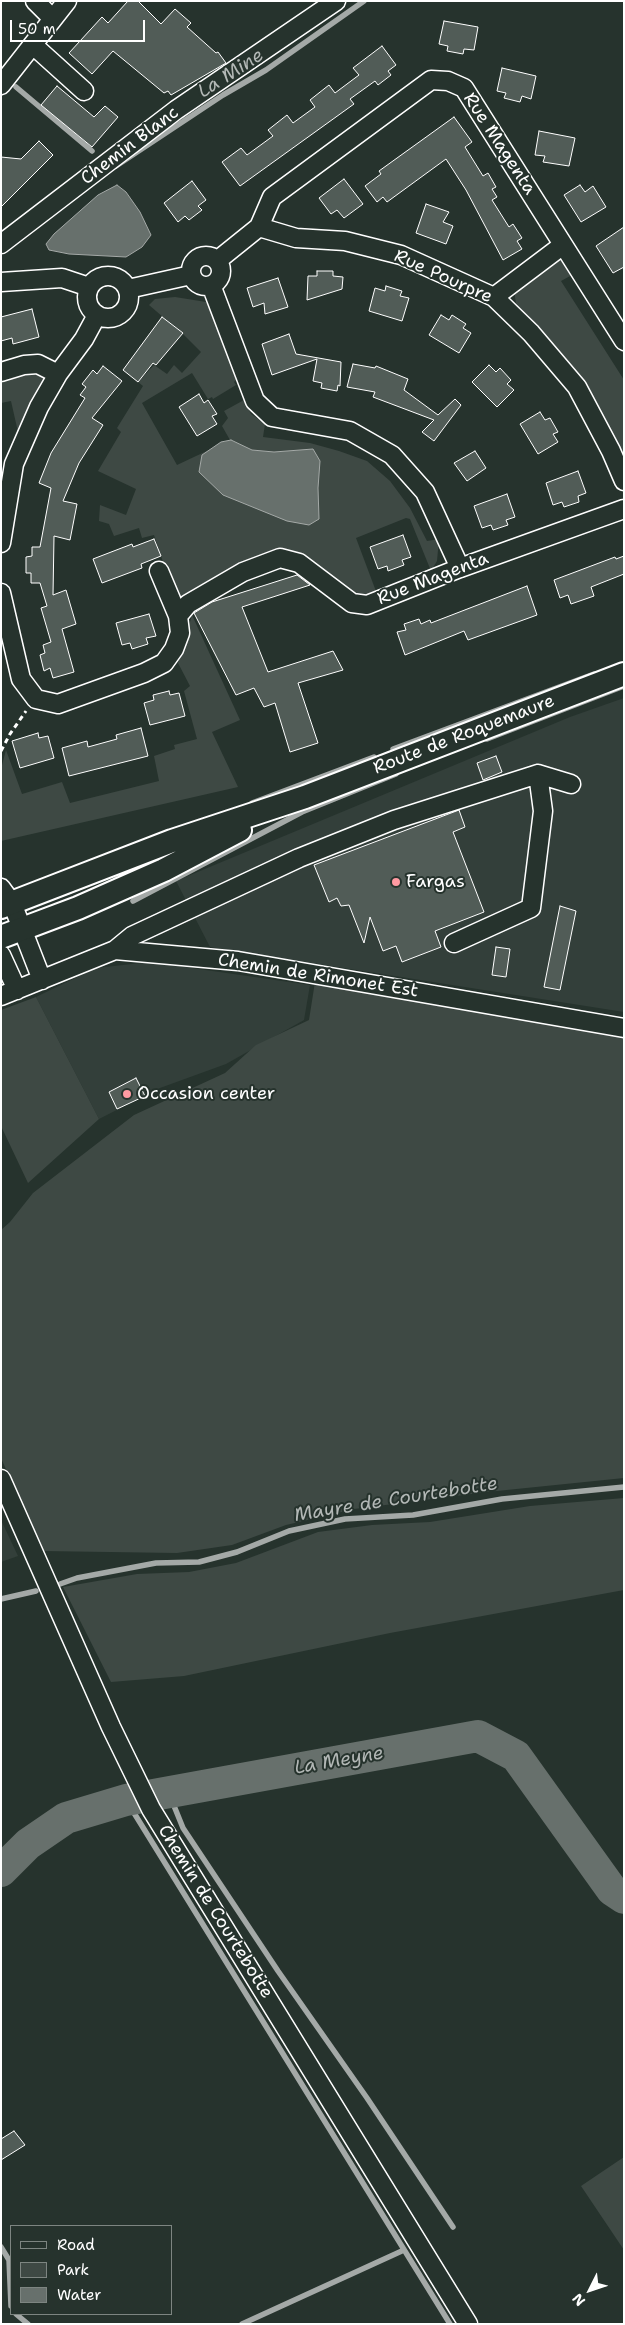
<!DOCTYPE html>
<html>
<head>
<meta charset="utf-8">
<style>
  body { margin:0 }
  #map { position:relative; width:625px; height:2325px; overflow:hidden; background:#26332d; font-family:"Shantell Sans",sans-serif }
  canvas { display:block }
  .frame { position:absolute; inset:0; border:2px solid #fff; pointer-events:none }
  .legend { position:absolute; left:10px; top:2225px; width:162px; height:90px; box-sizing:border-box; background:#26332d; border:1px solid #7d8581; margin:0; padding:6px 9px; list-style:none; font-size:15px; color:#fff }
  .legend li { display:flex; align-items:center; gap:10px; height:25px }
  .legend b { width:25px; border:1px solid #7d8581 }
  .north { position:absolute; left:565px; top:2265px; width:50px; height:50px; -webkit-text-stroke:4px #26332d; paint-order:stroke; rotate:229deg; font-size:14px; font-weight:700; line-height:20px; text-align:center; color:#fff }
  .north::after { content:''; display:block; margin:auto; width:18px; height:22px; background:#fff; clip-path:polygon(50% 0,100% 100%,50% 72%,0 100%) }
  .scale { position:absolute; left:10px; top:20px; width:135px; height:22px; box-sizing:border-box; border:2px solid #fff; border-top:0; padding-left:6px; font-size:15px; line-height:18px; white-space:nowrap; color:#fff; -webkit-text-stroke:4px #26332d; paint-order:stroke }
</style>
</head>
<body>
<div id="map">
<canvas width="625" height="2325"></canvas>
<div class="frame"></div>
<ul class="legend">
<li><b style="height:6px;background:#26332d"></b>Road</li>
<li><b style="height:14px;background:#3e4944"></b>Park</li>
<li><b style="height:14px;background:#67706c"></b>Water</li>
</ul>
<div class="north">N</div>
<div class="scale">50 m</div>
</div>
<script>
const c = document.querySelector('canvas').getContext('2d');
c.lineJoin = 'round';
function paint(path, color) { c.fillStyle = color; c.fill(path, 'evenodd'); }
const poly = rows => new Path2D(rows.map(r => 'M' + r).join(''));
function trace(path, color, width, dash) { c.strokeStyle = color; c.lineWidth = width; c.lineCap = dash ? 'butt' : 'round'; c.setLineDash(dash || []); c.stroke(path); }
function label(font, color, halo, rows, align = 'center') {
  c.font = font + ' "Shantell Sans",sans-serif'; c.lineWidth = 4; c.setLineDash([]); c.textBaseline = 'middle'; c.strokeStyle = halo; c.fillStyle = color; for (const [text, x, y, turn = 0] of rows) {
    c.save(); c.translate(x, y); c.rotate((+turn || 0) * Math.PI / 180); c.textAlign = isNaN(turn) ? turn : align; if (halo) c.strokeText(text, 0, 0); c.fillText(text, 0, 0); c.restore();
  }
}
const built = poly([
  [624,698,624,1012,210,947,176,881,570,717],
  [150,962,310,985,304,1020,226,1064,160,1088,99,1119,36,997,96,968],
  [1,1520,18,1556,1,1562]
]);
const green = poly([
  [557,260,563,262,572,275,561,281,624,380,624,465,517,309,514,291],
  [175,297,206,302,211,308,237,379,234,382,236,385,213,399,212,397,208,399,192,373,142,403,177,465,230,440,222,426,228,418,224,411,244,400,251,414,265,424,263,437,310,443,339,451,367,461,390,481,410,508,427,541,439,539,437,561,431,571,410,519,406,518,356,538,377,594,364,597,358,594,306,555,284,550,251,559,189,594,181,596,175,594,170,583,154,535,142,538,139,528,114,536,109,524,99,521,100,505,126,515,136,489,98,471,121,432,117,428,143,386,138,382,154,365,167,374,174,365,182,373,201,352,184,335,149,305,155,299],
  [31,372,39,372,49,377,18,432,11,401,1,403,1,382],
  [192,615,240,720,212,732,238,787,1,841,1,769,6,750,22,794,62,782,70,803,159,781,154,756,175,749,174,745,197,739,184,691,190,686,178,663],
  [315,982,624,1036,624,1478,487,1492,354,1509,286,1525,232,1545,177,1553,42,1551,1,1458,1,1230,10,1222,33,1193,134,1115,225,1073,256,1045,309,1020],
  [36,997,99,1119,28,1183,1,1126,1,1010],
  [624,1498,624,1590,390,1633,184,1676,111,1682,63,1587,137,1574,189,1572,236,1563,318,1532,372,1525,430,1522,530,1506],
  [624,2157,624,2250,581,2186]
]);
const water = poly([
  [117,185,126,192,140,212,151,235,142,247,126,257,69,254,49,250,46,244,54,234,98,195,117,185],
  [231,440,252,450,274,452,313,449,320,461,318,488,319,519,309,525,287,521,223,495,199,472,202,455,221,442,231,440]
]);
const stream = poly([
  [16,87,92,151],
  [116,166,223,95,266,70,364,1],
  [487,739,624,686],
  [393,749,594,674],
  [252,803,374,757],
  [133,901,302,812,396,774],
  [60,1584,77,1578,156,1563,199,1562,237,1552,289,1531,345,1519,413,1515,502,1499,624,1487],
  [1,1599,36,1591],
  [168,1791,183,1828,278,1971,367,2098,453,2227],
  [126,1800,450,2324],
  [1,2247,9,2260,11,2306],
  [16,2314,28,2324],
  [242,2324,404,2250]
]);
const river = poly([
  [1,1871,28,1844,66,1818,126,1800,478,1736,516,1756,612,1890,624,1898]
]);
const building = poly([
  [128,1,138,1,161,24,175,9,191,23,187,27,216,53,218,52,226,63,171,95,168,91,164,93,113,51,92,74,69,53,102,17,108,23,128,1],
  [444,21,478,27,474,50,464,49,463,54,447,51,448,46,439,44,444,21],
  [382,46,396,65,388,71,391,75,378,85,375,81,350,99,354,104,240,186,222,162,241,148,247,155,273,136,268,130,287,115,293,123,315,107,310,100,329,85,335,93,359,75,353,68,382,46],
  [502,68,536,76,531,99,522,96,520,102,504,98,506,93,497,91,502,68],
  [57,86,94,117,105,106,118,117,92,147,41,105,57,86],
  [454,117,472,142,465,147,483,176,488,173,496,187,492,189,497,197,492,200,509,227,513,224,522,238,517,241,522,249,503,260,466,190,446,159,387,202,383,197,377,202,365,186,381,174,379,171,454,117],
  [539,131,575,138,569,166,543,162,545,156,535,155,539,131],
  [39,141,53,155,1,207,1,157,21,159,39,141],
  [344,179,363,204,344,218,337,210,331,214,319,198,344,179],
  [192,181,206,200,198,206,202,210,189,220,185,216,178,222,164,203,192,181],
  [580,185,585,192,593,186,606,207,581,222,564,195,580,185],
  [426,204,449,212,443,222,453,226,446,244,416,233,426,204],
  [624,227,624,267,613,273,596,246,624,227],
  [317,271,333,271,333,276,343,277,342,289,307,300,308,276,317,276,317,271],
  [278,278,288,307,265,314,264,303,253,307,247,288,278,278],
  [386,286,402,291,400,296,409,298,402,321,369,311,375,288,385,291,386,286],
  [32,309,39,337,13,344,12,338,1,341,1,317,32,309],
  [441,315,449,320,452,315,466,324,463,328,471,333,459,353,429,335,441,315],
  [162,317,183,333,156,365,153,363,138,382,123,370,162,317],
  [289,334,296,354,341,362,340,386,338,385,337,391,321,388,322,383,313,381,317,359,272,375,262,344,289,334],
  [353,364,375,368,376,366,408,379,404,390,438,415,455,399,461,405,434,441,422,432,434,420,373,397,375,392,347,387,353,364],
  [489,365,496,372,500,368,511,380,507,384,514,390,497,407,472,382,489,365],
  [103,366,122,381,92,418,103,425,79,463,63,501,77,504,70,540,54,536,53,595,66,590,76,624,62,629,74,672,53,678,50,668,44,671,40,655,45,653,43,645,51,642,41,608,47,606,40,583,31,583,31,573,26,573,26,557,32,556,32,547,40,547,51,488,39,483,51,453,85,398,80,395,86,387,82,384,93,370,97,374,103,366],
  [199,394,204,403,208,400,217,414,212,416,217,424,197,436,179,407,199,394],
  [540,412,545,420,550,418,558,432,553,434,558,442,538,454,520,424,540,412],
  [475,451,486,468,467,481,454,463,475,451],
  [578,471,586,493,578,496,579,502,564,507,562,502,553,505,546,483,578,471],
  [507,494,515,517,506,520,508,525,493,530,491,525,482,528,474,506,507,494],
  [403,535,411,557,402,560,404,565,388,571,387,566,378,569,370,547,403,535],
  [154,539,161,556,141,564,142,568,102,583,93,559,132,544,133,547,154,539],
  [624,556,624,574,591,587,594,596,571,604,568,595,560,598,554,580,615,557,616,559,624,556],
  [297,575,310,585,242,607,268,672,333,651,343,670,298,683,318,743,290,752,275,703,264,707,254,688,236,695,194,613,212,602,297,575],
  [527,586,537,615,468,640,464,631,405,655,397,632,406,630,404,624,419,619,421,624,430,620,431,623,527,586],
  [149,614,156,636,146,638,148,644,132,649,130,643,122,645,116,623,149,614],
  [169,691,170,695,179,693,185,716,150,725,144,703,154,700,153,695,169,691],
  [141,728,148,756,69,776,62,748,87,741,88,747,117,739,116,735,141,728],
  [38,733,39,738,48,736,54,758,20,768,12,741,38,733],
  [496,756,502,772,483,780,477,763,496,756],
  [459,810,465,827,453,832,484,912,435,931,441,947,402,962,396,946,383,951,370,917,364,943,349,905,341,906,337,898,329,902,314,865,459,810],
  [560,906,576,911,560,990,544,987,560,906],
  [496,947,510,949,506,977,492,975,496,947],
  [136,1078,145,1096,117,1109,109,1092,136,1078],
  [14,2131,25,2145,1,2160,1,2139,14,2131]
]);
const path = poly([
  [1,751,10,734,26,711]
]);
const minor = poly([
  [35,1,53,19],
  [33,45,84,91],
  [1,85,67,1],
  [259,227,296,238,345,241,401,255,494,297,531,333,577,387,611,451,624,481],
  [1,244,176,110,336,1],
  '191 271a15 15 0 1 1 30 0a15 15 0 1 1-30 0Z',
  [218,260,259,227,272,197,431,80,448,81,464,88,624,341],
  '87 297a21 21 0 1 1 42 0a21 21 0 1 1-42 0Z',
  [1,282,62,278,89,287],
  [211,285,255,401,272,417,350,431,392,455,425,492,460,568],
  [128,289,191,275],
  [494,297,563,245],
  [1,372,24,365,38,364,58,374],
  [1,543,14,464,39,407,58,374,84,339,97,315],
  [159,571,178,616],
  [1,593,21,679,36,699,58,704,144,673,164,663,174,649,180,633,178,616,188,604,243,572,280,558,299,563,352,603,367,605,460,568,624,509],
  [1,888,12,903,42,980],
  [454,943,531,908,543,811,538,774],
  [115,950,132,936,299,858,394,820,538,774,571,784],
  [1,955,17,990],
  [1,996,115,950,238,961,624,1028],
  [1,1479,111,1727,151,1809,468,2324]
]);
const major = poly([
  [1,907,172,841,305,797,624,674],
  [1,937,78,908,164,870,240,830]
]);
const markers = [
  [396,882,5,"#ff9aa2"],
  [127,1094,5,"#ff9aa2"]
];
const streetNames = [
  ["Rue Magenta",499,144,57],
  ["Chemin Blanc",130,146,-37],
  ["Rue Pourpre",443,277,24],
  ["Rue Magenta",433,579,-21],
  ["Route de Roquemaure",464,735,-21],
  ["Chemin de Rimonet Est",318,976,9],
  ["Chemin de Courtebotte",215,1912,58]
];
const poiNames = [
  ["Fargas",406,882],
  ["Occasion center",137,1094]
];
const waterNames = [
  ["La Mine",231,74,-33],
  ["Mayre de Courtebotte",396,1500,-9],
  ["La Meyne",339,1761,-10]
];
paint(built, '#333f3a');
paint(green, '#3e4944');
paint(water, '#67706c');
trace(water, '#a4a9a7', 1);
trace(stream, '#a4a9a7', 5.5);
trace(river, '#67706c', 32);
paint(building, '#515c57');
trace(building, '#fff', 1);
trace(minor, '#fff', 21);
trace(major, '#fff', 26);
trace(path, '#fff', 3, [5, 4]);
trace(minor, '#26332d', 18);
trace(major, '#26332d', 22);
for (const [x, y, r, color] of markers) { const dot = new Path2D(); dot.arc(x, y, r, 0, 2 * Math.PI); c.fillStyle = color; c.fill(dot); trace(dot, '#26332d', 2); }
label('18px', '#fff', '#26332d', streetNames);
label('18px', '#fff', '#26332d', poiNames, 'left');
label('italic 19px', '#b3b8b6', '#26332d', waterNames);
</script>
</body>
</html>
